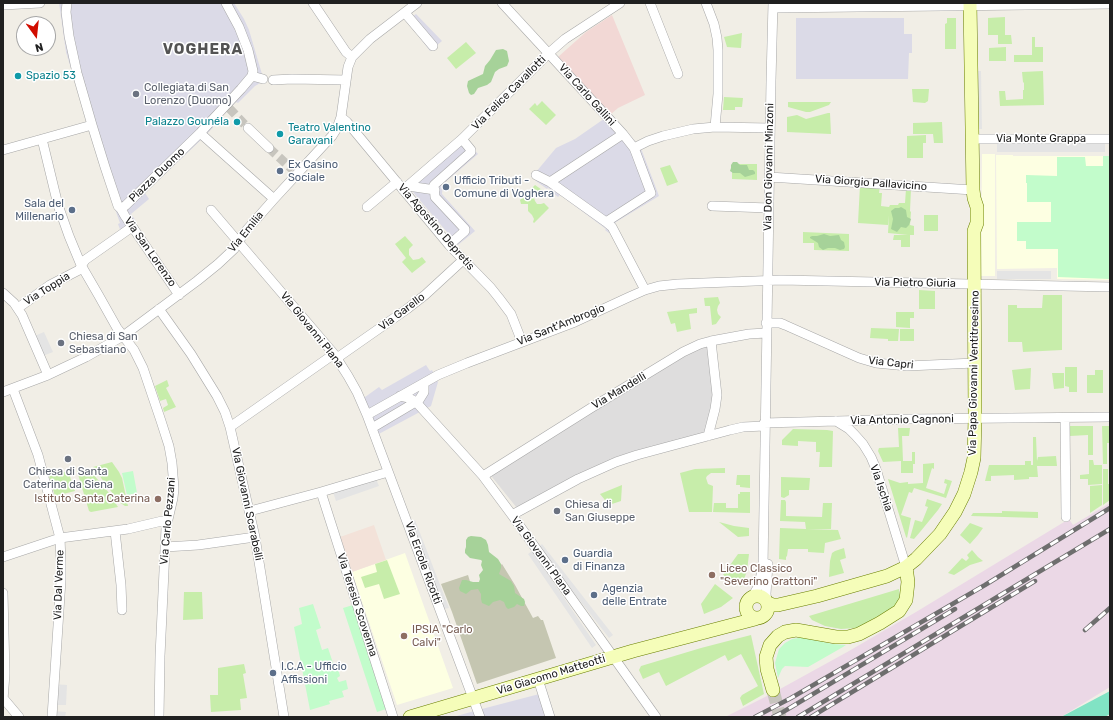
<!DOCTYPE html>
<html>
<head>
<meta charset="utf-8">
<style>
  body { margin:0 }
  #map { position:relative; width:1113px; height:720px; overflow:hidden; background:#f1eee6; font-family:Rubik,sans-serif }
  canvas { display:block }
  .frame { position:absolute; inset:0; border:4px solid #202020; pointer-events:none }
  .north { position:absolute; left:16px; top:16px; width:40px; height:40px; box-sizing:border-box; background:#fff; border:1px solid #a6a6a6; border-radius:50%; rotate:165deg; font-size:11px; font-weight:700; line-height:16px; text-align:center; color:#202020 }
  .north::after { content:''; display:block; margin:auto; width:14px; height:18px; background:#d10d00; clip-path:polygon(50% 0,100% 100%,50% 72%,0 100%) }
</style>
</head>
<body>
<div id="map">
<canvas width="1113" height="720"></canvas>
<div class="frame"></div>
<div class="north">N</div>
</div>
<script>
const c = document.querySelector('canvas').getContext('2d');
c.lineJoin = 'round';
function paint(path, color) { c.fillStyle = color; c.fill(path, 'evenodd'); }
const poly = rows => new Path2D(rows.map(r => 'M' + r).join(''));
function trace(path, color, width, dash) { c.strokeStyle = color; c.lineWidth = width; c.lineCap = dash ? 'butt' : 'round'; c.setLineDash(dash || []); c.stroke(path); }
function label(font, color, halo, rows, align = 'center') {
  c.font = font + ' Rubik,sans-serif'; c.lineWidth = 3; c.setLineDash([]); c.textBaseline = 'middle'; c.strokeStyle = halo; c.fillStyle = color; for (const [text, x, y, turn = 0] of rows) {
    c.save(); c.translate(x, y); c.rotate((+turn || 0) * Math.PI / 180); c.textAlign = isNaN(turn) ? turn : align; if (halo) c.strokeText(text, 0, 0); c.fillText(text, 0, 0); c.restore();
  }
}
const residential = poly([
  [706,346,708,347,715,395,705,433,639,450,517,508,492,477,492,474,682,356]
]);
const commercial = poly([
  [612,15,645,95,618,108,610,115,558,57,586,32]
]);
const industrial = poly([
  [1110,503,1110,687,1061,717,725,717,771,694,849,651,916,612,1069,519,1073,525]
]);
const education = poly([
  [982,154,995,154,995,276,981,276],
  [996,155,1013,155,1013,156,1109,156,1110,280,1057,279,1057,268,997,269],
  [405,553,453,688,397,705,352,572]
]);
const military = poly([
  [374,525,386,560,352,572,340,537]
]);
const construction = poly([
  [502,564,515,585,533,618,538,616,541,620,543,620,556,658,477,684,452,612,441,584,468,575,472,588]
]);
const grass = poly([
  [1005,17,1005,35,1011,35,1012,44,998,44,998,35,988,35,988,18],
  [947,18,956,18,956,49,945,49,945,24,947,23],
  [742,33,741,48,727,47,724,37],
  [1032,37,1035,37,1035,47,1043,47,1043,62,1014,62,1014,55,1032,55],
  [466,42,476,53,456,69,447,58],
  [1006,47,1006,61,989,61,989,48],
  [1043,71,1044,105,1000,106,999,91,1005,91,1006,100,1023,99,1023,90,1024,90,1024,83,1023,82,1022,72],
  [912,89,929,89,928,101,925,103,913,102],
  [724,97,743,98,742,107,735,107,735,110,723,110],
  [542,101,556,115,546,125,529,109,535,103,537,106],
  [788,102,831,102,829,105,810,112,806,112,788,107],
  [828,113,830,113,831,134,787,132,787,117,797,115,806,119],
  [942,122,943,143,934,143,933,134,913,134,913,123],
  [926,135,926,143,923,143,923,158,907,158,907,136],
  [732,164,757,164,757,180,732,179],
  [670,165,678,182,667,186,660,168],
  [535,185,545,192,544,194,539,192,536,193,534,198,535,201,537,204,541,204,544,203,549,208,534,223,533,222,534,219,532,215,528,211,528,204,521,204,520,200],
  [860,185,880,186,879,193,882,193,881,206,889,207,890,205,898,205,899,203,905,203,906,189,911,189,910,211,911,212,910,225,914,226,914,235,910,235,910,247,901,247,901,240,893,240,894,235,908,235,888,233,889,215,888,225,858,223],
  [924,215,938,215,938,231,924,231],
  [803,232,849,234,849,251,814,250,814,243,803,243],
  [405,236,413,245,409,249,409,255,413,260,419,259,422,257,426,262,412,273,402,262,406,258,395,244],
  [919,290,935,291,935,309,919,309],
  [1043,295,1062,295,1062,350,1023,352,1022,342,1008,342,1008,305,1017,305,1017,308,1042,308],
  [718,297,720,303,718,306,717,310,718,314,721,317,716,324,712,325,710,306,705,306,704,298],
  [697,308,697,313,689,314,691,329,677,332,675,323,671,324,667,312],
  [896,312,914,312,914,318,910,318,910,328,896,327],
  [871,328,899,329,898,341,888,341,888,339,870,338],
  [900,329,914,329,914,341,900,341],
  [1065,367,1077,367,1077,392,1069,392,1069,387,1065,386],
  [1031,368,1030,389,1015,390,1012,370],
  [1095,370,1103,370,1103,393,1087,393,1087,375,1095,375],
  [1052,373,1064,373,1064,388,1054,389],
  [167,380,169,386,166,388,176,407,164,412,163,408,168,405,166,399,160,401,155,386],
  [1068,426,1093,426,1093,455,1088,455,1088,435,1070,436,1070,447,1068,447],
  [1102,426,1110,426,1110,443,1107,443,1107,464,1103,464],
  [898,428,910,428,909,436,902,436,903,461,912,461,912,452,915,452,915,464,913,464,913,473,901,473,901,461,883,462,878,451,879,448,899,447],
  [793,429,827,430,833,431,832,467,819,467,820,452,816,452,816,442,798,441,798,446,782,445,782,440],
  [1033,437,1036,437,1037,461,1038,457,1056,456,1057,466,1037,466,1038,477,1029,477,1029,479,1014,480,1014,475,991,476,991,481,985,481,989,465,1025,465,1025,461,1031,461,1031,465,1033,465],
  [1089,460,1093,460,1094,465,1102,465,1102,484,1088,485,1088,479,1080,479,1080,475,1089,474],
  [112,462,119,472,122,478,128,506,125,506,119,502,93,467],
  [934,463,934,469,932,468,926,488,944,494,947,484,944,483,945,479,952,481,946,498,914,488,912,493,909,492,901,515,911,518,907,538,906,537,888,479,900,483,908,482,908,484,923,483,923,464],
  [725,468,725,473,711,473,707,476,706,478,708,484,713,486,712,512,689,512,680,473,695,469],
  [1103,469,1108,469,1108,484,1110,484,1110,500,1103,505],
  [81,470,93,474,109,493,118,507,91,512,89,511,77,471],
  [68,471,75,491,55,496,49,476],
  [737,475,750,475,750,488,740,487,740,485,736,485],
  [781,477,810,478,809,490,789,490,789,495,784,498,781,497],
  [622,485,621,501,609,505,600,494],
  [1102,485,1102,505,1090,513,1090,486],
  [740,492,750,492,750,513,713,512,714,503,726,503,726,508,738,508,738,494,740,494],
  [927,499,942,504,938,510,920,532,914,539,910,538,915,520,922,522,928,507,925,506],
  [781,500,785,500,786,502,786,516,822,517,823,503,832,503,831,529,807,529,838,530,841,539,825,543,824,553,808,552,808,549,788,549,787,556,786,557,786,560,779,559,780,528,806,529,805,522,780,521],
  [1002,511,1038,512,1038,518,971,516,973,513,1002,513],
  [719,522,734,526,749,528,749,536,738,537],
  [970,523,983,528,978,535,970,544,960,535],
  [844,548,846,558,840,560,844,573,829,577,830,561,832,553,835,551],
  [972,550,978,557,983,561,970,565,954,575,948,573,962,558,966,561,969,558,967,555],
  [738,554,749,554,747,571,741,587,723,575],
  [387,560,400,594,384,599,379,584,365,588,361,577,377,572,375,564],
  [715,584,733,598,721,607,704,614,701,604],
  [899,589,900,597,898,601,894,607,868,622,856,628,841,629,825,626,812,620,809,616],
  [184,592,202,592,203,619,183,620],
  [751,635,764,694,743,706,740,698,742,695,758,686,741,654,728,661,725,655,666,686,659,672,643,679,639,670,641,666,701,648],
  [244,664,246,673,243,674,247,698,240,699,241,710,211,712,210,695,218,695,218,668]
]);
const forest = poly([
  [503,49,507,51,509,61,507,66,499,69,495,72,491,82,487,85,478,88,474,94,471,95,469,93,467,86,468,81,483,74,485,66,490,60,496,50],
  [733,162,737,162,740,165,747,165,749,170,753,170,755,172,755,174,745,177,740,173,733,173,730,171,731,168,731,165],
  [901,207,906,210,907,217,911,219,909,225,906,228,901,227,897,232,891,229,893,219,891,211,895,208,899,208],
  [824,234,830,236,839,235,841,240,844,242,845,247,844,249,840,250,835,248,828,248,823,250,819,247,818,243,810,238,810,237,812,236,817,236],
  [471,536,481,537,486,540,488,545,489,552,498,559,501,564,501,568,499,574,511,581,514,586,515,593,524,599,525,602,524,606,521,606,517,604,514,607,508,609,506,607,504,602,500,600,493,602,489,606,482,603,481,599,481,594,478,589,471,590,466,594,460,591,459,588,462,580,466,580,473,582,479,582,480,579,479,575,483,570,481,565,482,561,481,560,470,558,465,553,465,550,466,547,466,540,468,537]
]);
const park = poly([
  [1103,156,1109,156,1109,279,1058,277,1058,249,1026,249,1026,241,1017,241,1017,222,1051,222,1051,202,1027,202,1027,183,1026,183,1026,175,1057,176,1057,157,1085,157,1086,166,1103,166],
  [133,471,137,493,127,495,122,473],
  [313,604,321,628,316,630,322,650,328,648,334,666,337,665,340,676,337,678,339,682,346,680,348,689,342,691,344,697,329,701,330,704,310,710,294,627,302,624,299,608],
  [353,605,386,709,377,712,343,608],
  [798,638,804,638,833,644,846,645,843,647,808,667,785,666,782,669,778,678,775,663,779,649,785,643,792,639]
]);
const pitch = poly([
  [1110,691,1110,714,1105,717,1061,717]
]);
const parking = poly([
  [974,71,981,71,982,129,975,129],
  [1105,143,1105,152,997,152,997,144],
  [997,271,1051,271,1051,279,997,279],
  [44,332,53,352,40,357,32,337],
  [376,479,379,486,336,501,333,492],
  [415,520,449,608,444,609,411,522],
  [542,544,613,635,609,638,538,547],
  [532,551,596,645,592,648,528,554],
  [54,684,67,685,66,705,53,705,52,711,66,712,65,717,48,717]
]);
const plaza = poly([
  [59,3,234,3,244,19,249,30,264,81,255,86,238,103,236,102,222,116,223,117,202,139,145,193,149,199,131,214,136,221,121,232,118,224,120,223,104,178,66,52],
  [416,14,442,41,430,51,407,21],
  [796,18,904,18,904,34,912,34,912,53,909,53,908,79,796,79],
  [611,114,635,141,642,151,659,196,616,222,609,233,605,230,606,229,575,206,560,195,558,197,552,192,553,191,548,188,547,189,536,181,533,171,536,172,556,148,575,139],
  [462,135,478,154,443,184,442,194,475,231,458,245,406,184],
  [426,365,430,371,432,370,438,382,431,406,375,436,361,400,379,387,382,390],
  [547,692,555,717,453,717,478,710]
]);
const streetTunnel = poly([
  [229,108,248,128],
  [269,148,293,170]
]);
const secondaryTunnel = poly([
  [773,690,780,717]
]);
const street = poly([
  [67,3,66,12,69,36,77,73,92,125,105,167,118,206,121,209,126,205,200,133,241,89,252,76,253,71,248,50,239,27,226,3],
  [313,3,346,52,352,57],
  [502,3,623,134],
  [650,3,678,74],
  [706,3,714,24,717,38,718,50,718,94,715,127],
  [3,5,40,3],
  [774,8,1110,4],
  [405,13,433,46],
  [252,76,263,79],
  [273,80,292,79,346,80],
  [341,117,347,122,449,245,491,288,499,298,511,314,522,342],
  [248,128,269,148],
  [200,133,274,199],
  [623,134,634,148,636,153,651,193,606,222,550,182,623,134],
  [42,139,58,205,69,236,81,265,99,296,117,328,134,350,143,368,161,421,169,446,172,463,174,488,173,498,166,528,160,656,159,717],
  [972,139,1110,139],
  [634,148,648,141,663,136,693,129,715,127,770,128],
  [3,150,92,125],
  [536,175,550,182],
  [769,177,973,190],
  [408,186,435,190],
  [403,190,462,139,549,53,565,39,620,3],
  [712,206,769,208],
  [367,207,397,182],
  [121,209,125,216,179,295],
  [211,210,334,354,348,376,357,392,367,415,480,717],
  [606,222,612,227,645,290],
  [449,245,465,231,465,229,435,197,434,185,471,152,471,150,462,139],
  [3,293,14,303,22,315,48,375],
  [18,308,50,285,79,270,85,260,132,227],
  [159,309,191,354,217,396,225,412,230,427,255,537,284,717],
  [766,323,780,323,785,325,859,358,876,363,907,366,975,363],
  [337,358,407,309,425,295,463,260],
  [13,389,38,455,60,538,61,562,61,580,52,717],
  [3,392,48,375,86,357,123,336,197,281,218,264,234,249,244,233,274,199,332,136,337,128,341,117,348,67,352,57,370,39,417,3],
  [400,396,409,398,416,402,483,476,512,515,607,648,656,717],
  [367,415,438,375,467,363,575,322,629,297,645,290,659,286,678,284,781,280,1110,287],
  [1065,418,1066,517],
  [836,421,849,429,855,435,863,444,871,457,876,469,906,567],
  [764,423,910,419,1110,417],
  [230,427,334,354],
  [372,428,419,400,424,392,424,383],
  [708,436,715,409,717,395,711,341],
  [483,476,591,408,683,352,700,344,711,341,749,334,766,333],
  [321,492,393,717],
  [250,511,321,492,388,472],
  [512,515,578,479,616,462,637,455,730,430,743,427,764,426],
  [115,531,121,585,122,610],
  [165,547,198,545,255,537],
  [3,557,60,538,128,529,162,521,167,522],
  [3,593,5,674,3,700],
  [752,597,758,587,763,567,771,81,773,3],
  [767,601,766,594,768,564],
  [538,679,550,717],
  [3,698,19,717]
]);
const secondary = poly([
  '746 607a11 11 0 1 1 22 0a11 11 0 1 1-22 0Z',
  [768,603,773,605,778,605,817,596,887,576,906,567,916,559,940,534,955,512,964,494,971,472,974,458,975,418,974,231,977,223,977,207,974,198,973,190,970,3],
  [773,690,767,669,766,657,770,645,778,636,785,632,796,630,836,637,848,637,859,634,880,623,899,611,906,600,908,582,906,567],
  [410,717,633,651,755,619]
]);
const rail = poly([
  [1085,630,1110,608],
  [755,717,791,698,985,585,1110,508],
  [773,717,783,712,955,609],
  [798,717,1110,529],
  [811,717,1035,581]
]);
const markers = [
  [18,76,4,"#0f9aa8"],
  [136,94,4,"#6b7280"],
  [237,122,4,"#0f9aa8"],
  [280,134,4,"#0f9aa8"],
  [280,171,4,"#5c6f8a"],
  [446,187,4,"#5c6f8a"],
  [72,210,4,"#5c6f8a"],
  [61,343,4,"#6b7280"],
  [68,459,4,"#6b7280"],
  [158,499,4,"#8d6e63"],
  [557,511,4,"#6b7280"],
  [565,560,4,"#5c6f8a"],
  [712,575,4,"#8d6e63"],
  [594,595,4,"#5c6f8a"],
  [404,636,4,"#8d6e63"],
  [273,673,4,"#5c6f8a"]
];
const cultureNames = [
  ["Spazio 53",26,76],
  ["Palazzo Gounéla",229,122,"right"],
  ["Teatro Valentino",288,128],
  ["Garavani",288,141]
];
const worshipNames = [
  ["Collegiata di San",144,88],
  ["Lorenzo (Duomo)",144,101],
  ["Chiesa di San",69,337],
  ["Sebastiano",69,350],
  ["Chiesa di Santa",68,472,"center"],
  ["Caterina da Siena",68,485,"center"],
  ["Chiesa di",565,505],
  ["San Giuseppe",565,518]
];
const streetNames = [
  ["Via Felice Cavallotti",509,93,-45],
  ["Via Carlo Gallini",587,95,48],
  ["Via Monte Grappa",1041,139],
  ["Via Don Giovanni Minzoni",769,167,-89],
  ["Piazza Duomo",157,175,-44],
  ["Via Giorgio Pallavicino",871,183,4],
  ["Via Agostino Depretis",436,227,49],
  ["Via Emilia",246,232,-51],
  ["Via San Lorenzo",150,252,55],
  ["Via Pietro Giuria",915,283,1],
  ["Via Toppia",47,289,-32],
  ["Via Garello",402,312,-37],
  ["Via Sant'Ambrogio",561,325,-22],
  ["Via Giovanni Plana",312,330,51],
  ["Via Capri",891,363,6],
  ["Via Papa Giovanni Ventitreesimo",974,373,-89],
  ["Via Mandelli",619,391,-31],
  ["Via Antonio Cagnoni",902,420,-1],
  ["Via Ischia",881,488,71],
  ["Via Giovanni Scarabelli",247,504,78],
  ["Via Carlo Pezzani",168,521,-85],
  ["Via Giovanni Plana",541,556,54],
  ["Via Ercole Ricotti",423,563,70],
  ["Via Dal Verme",59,585,-88],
  ["Via Teresio Scovenna",357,605,72],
  ["Via Giacomo Matteotti",551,675,-17]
];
const serviceNames = [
  ["Ex Casino",288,165],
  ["Sociale",288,178],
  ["Ufficio Tributi -",454,181],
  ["Comune di Voghera",454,194],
  ["Sala del",64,204,"right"],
  ["Millenario",64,217,"right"],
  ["Guardia",573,554],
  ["di Finanza",573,567],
  ["Agenzia",602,589],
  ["delle Entrate",602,602],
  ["I.C.A - Ufficio",281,667],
  ["Affissioni",281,680]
];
const educationNames = [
  ["Istituto Santa Caterina",150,499,"right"],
  ["Liceo Classico",720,569],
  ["\"Severino Grattoni\"",720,582],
  ["IPSIA \"Carlo",412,630],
  ["Calvi\"",412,643]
];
const districtNames = [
  ["VOGHERA",203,50]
];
paint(residential, '#dedddd');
paint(commercial, '#f2d8d5');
paint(industrial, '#ebd8e6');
paint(education, '#fdffe2');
paint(military, '#f3e2d9');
paint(construction, '#c5c6b1');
paint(grass, '#c7edaa');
paint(forest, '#a6d299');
paint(park, '#c2fccb');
paint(pitch, '#81e3c4');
paint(parking, '#e4e4e4');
paint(plaza, '#dbdae7');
trace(streetTunnel, '#c7c5be', 9, [9, 4.5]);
trace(secondaryTunnel, '#c7c5be', 13, [13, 6]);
trace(street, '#a7a7a7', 10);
trace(secondary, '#697f00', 14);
trace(street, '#fff', 9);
trace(secondary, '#f5fdb9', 13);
trace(rail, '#6e6e6e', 4.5);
trace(rail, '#fff', 3, [9]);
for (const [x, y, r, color] of markers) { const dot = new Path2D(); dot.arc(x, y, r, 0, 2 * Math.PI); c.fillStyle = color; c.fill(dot); trace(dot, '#fff', 1.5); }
label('11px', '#0d838f', '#fff', cultureNames, 'left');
label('11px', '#5b616d', '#fff', worshipNames, 'left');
label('11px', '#202020', '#fff', streetNames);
label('11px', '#4e5e75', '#fff', serviceNames, 'left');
label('11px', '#785e54', '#fff', educationNames, 'left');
c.letterSpacing = '1px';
label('bold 15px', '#535353', '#fff', districtNames);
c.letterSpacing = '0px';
</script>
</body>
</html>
